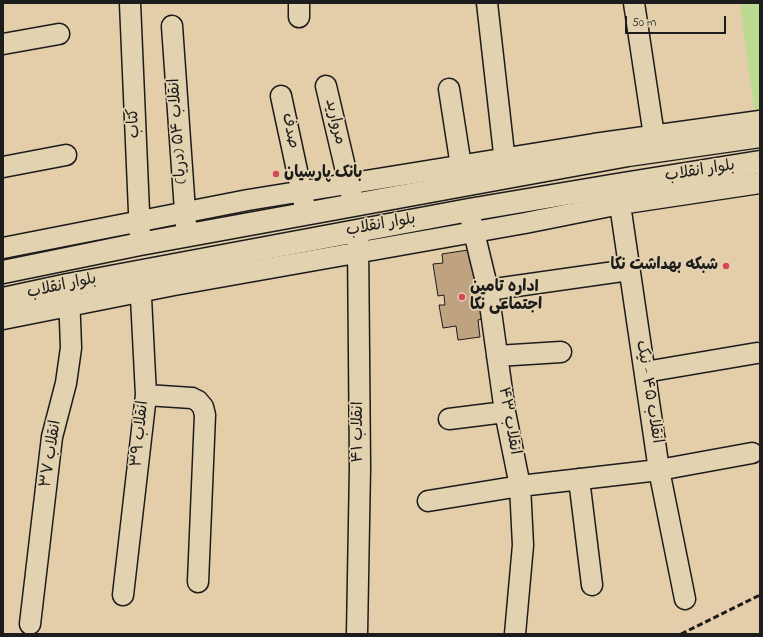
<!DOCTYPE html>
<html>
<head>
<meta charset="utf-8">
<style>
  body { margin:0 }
  #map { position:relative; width:763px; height:637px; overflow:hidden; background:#e4cea9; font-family:"Indie Flower",sans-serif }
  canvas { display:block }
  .frame { position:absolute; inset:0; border:4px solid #1c1c1c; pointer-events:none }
  .scale { position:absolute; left:625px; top:16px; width:101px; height:18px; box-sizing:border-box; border:2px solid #1c1c1c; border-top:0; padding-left:5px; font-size:12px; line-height:14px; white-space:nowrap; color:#1c1c1c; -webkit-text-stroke:3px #e3d2af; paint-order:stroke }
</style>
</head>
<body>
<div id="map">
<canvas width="763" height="637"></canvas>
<div class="frame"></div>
<div class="scale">50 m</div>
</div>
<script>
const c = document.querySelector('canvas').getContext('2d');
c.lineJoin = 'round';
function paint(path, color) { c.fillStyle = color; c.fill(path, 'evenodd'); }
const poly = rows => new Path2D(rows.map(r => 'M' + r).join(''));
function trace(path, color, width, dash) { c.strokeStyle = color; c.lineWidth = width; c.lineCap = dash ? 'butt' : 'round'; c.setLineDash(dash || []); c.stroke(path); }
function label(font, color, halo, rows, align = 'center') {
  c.font = font + ' "Indie Flower","Playpen Sans Arabic",sans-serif'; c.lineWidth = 3.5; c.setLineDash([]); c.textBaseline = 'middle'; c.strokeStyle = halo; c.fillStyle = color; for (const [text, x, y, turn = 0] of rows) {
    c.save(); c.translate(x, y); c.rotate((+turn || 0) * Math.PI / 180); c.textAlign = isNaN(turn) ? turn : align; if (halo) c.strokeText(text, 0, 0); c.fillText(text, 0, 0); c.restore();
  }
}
const green = poly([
  [755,3,760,3,760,114,755,115,740,5]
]);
const building = poly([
  [468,250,470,262,479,260,487,318,478,320,480,337,458,340,456,326,443,328,439,305,445,305,444,295,438,296,433,264,443,263,442,254,468,250]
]);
const minor = poly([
  [130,3,140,235],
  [299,3,299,17],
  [487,3,506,171],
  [634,3,656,149],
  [172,26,186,225],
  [3,44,59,34],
  [326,86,352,197],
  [449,89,463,179],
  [281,96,304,203],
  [3,167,66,155],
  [618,191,659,470,685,599],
  [471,220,488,290,505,412,520,486,523,545,515,634],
  [3,248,248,200,594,144,760,121],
  [488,290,629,270],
  [3,319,174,285,525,223,620,204,760,183],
  [497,356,561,352],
  [645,372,757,353],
  [146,395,192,398,198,401,203,407,205,415,198,582],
  [449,419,505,412],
  [579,479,592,585],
  [428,501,520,486,659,470,752,453],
  [123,595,146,395,140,278],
  [30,624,52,437,66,383,71,348,69,293],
  [357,634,360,467,358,240]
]);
const major = poly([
  [3,272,140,244,628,155,760,136],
  [3,299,68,285,469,210,617,185,760,162]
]);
const rail = poly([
  [681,634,760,595]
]);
const markers = [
  [276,174,4,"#d1495b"],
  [726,266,4,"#d1495b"],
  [462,297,4,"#d1495b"]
];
const streetNames = [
  ["مروارید",334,122,77],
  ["کتاب",135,123,-93],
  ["انقلاب ۵۴ (دریا)",179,131,-94],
  ["صدف",289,131,78],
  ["بلوار انقلاب",700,172,-9],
  ["بلوار انقلاب",381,226,-10],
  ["بلوار انقلاب",62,287,-12],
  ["انقلاب ۴۵ - نیک",648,392,81],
  ["انقلاب ۴۳",508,421,80],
  ["انقلاب ۴۱",359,432,-90],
  ["انقلاب ۳۹",141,434,-84],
  ["انقلاب ۳۷",52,454,-81]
];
const poiNames = [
  ["بانک پارسیان",284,174],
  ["شبکه بهداشت نکا",718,266,"right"],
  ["اداره تامین",470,288],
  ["اجتماعی نکا",470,306]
];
paint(green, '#bcda92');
paint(building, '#bfa381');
trace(building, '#1c1c1c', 1);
trace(minor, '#1c1c1c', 23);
trace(major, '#1c1c1c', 25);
trace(minor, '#e3d2af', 20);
trace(major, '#e3d2af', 22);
trace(rail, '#1c1c1c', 3, [6, 3]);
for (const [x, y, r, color] of markers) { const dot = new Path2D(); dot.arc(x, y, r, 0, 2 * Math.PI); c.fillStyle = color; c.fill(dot); trace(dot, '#e3d2af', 1.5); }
label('16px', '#1c1c1c', '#e3d2af', streetNames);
label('bold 16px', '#1c1c1c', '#e3d2af', poiNames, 'left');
</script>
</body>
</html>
